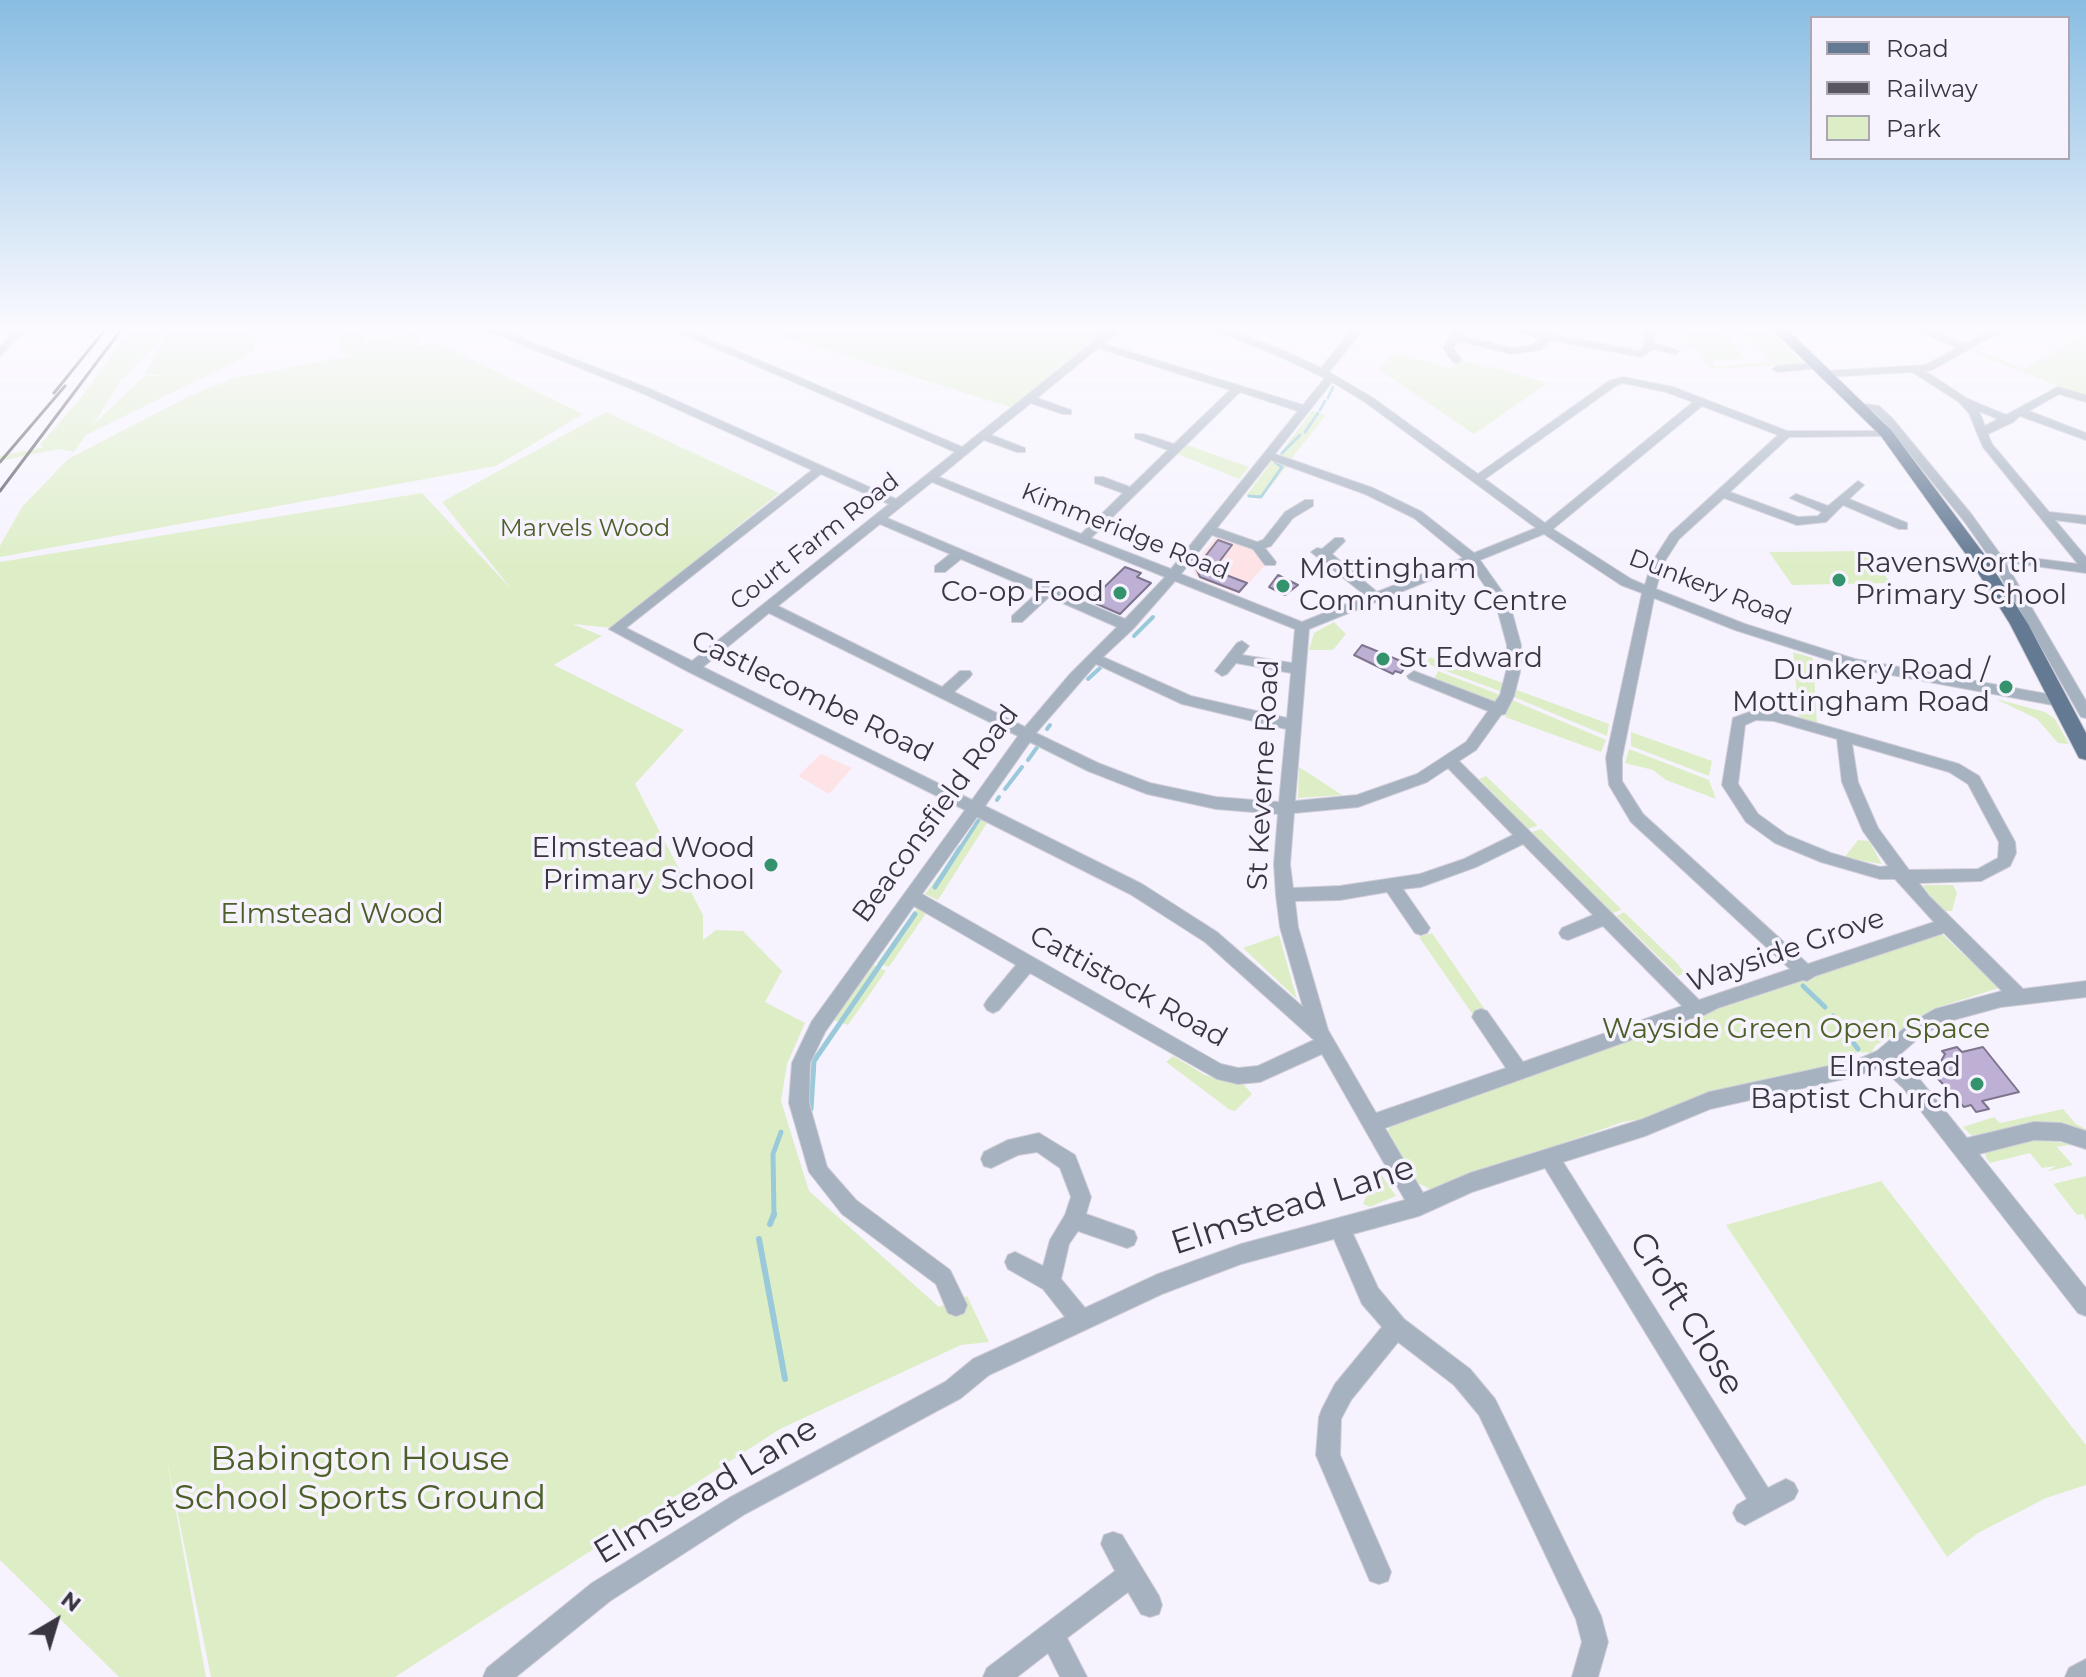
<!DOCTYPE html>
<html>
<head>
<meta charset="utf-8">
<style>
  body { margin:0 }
  #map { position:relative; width:2086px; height:1677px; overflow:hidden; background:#f6f3fe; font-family:Montserrat,sans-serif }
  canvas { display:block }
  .legend { position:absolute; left:1810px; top:16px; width:260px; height:144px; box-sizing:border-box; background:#f6f3fe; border:2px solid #aaa7b2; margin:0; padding:10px 14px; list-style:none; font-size:24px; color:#393641 }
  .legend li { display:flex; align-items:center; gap:16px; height:40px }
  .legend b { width:40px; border:2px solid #aaa7b2 }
  .north { position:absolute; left:16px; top:1581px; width:80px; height:80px; -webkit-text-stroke:6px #f6f3fe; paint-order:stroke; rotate:38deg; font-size:22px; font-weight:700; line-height:32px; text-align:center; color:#393641 }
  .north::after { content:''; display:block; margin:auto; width:28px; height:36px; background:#393641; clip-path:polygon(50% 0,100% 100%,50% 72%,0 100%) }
</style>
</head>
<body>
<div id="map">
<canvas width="2086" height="1677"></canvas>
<ul class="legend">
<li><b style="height:10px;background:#647a93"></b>Road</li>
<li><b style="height:10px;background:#595661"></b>Railway</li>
<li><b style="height:22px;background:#ddeec7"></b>Park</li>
</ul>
<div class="north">N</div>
</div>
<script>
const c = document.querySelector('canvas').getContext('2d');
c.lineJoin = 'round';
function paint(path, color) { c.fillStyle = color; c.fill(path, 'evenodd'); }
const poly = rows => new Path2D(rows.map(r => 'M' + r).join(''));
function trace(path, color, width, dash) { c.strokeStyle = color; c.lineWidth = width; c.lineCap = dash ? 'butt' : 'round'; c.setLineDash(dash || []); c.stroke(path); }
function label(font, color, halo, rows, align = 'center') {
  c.font = font + ' Montserrat,sans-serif'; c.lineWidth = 7; c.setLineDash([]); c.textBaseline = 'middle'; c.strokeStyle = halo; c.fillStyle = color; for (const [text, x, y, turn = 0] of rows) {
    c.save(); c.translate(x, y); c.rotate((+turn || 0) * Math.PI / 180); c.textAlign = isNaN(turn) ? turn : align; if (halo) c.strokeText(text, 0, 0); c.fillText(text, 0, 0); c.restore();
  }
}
const commercial = poly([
  [1218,534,1256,546,1268,562,1239,594,1205,581,1195,575,1192,567],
  [821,754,852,768,829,794,798,776]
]);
const green = poly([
  [129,330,163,330,163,336,120,382,93,425,144,376,167,376,144,374,170,330,256,330,255,349,245,357,86,435,74,452,58,449,0,461,0,456,44,447,40,445,82,396],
  [354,330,367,330,362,352,365,342,415,332,422,336,412,346,440,344,583,414,496,466,0,557,0,546,22,507,68,459,189,396,234,378,354,355,342,354,339,334],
  [782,330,1107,330,1010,407,773,333],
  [1720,330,1746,359,1712,361,1716,367,1767,362,1768,357,1743,332,1762,330,1771,332,1804,364,1711,369,1680,332],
  [2086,333,2086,397,1971,352,1975,350,2024,369],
  [1394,352,1450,368,1460,360,1486,368,1489,366,1548,383,1474,434,1378,369],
  [1312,411,1326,415,1291,459,1279,455],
  [606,412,779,493,612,628,573,624,602,636,554,665,684,730,635,784,703,915,703,940,716,930,743,931,782,971,765,1002,805,1023,787,1064,781,1101,809,1191,939,1307,967,1296,989,1342,961,1345,780,1429,395,1677,211,1677,166,1456,206,1677,119,1677,0,1560,0,562,422,493,512,590,442,502],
  [1187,445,1249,467,1239,479,1178,454],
  [1272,461,1287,466,1261,498,1246,496],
  [1865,551,1891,583,1792,585,1769,552],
  [1334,622,1346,634,1333,650,1309,650,1314,633],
  [1793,652,1813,658,1817,723,1799,718],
  [1430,657,1506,684,1502,692,1425,663],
  [1438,671,1503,696,1498,703,1434,679],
  [1517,690,1609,724,1607,736,1514,697],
  [1996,699,2045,712,2055,719,2069,744,2058,743,2037,719],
  [1512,700,1606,740,1601,752,1505,717],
  [1631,732,1712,761,1709,776,1631,746],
  [1629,749,1709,780,1716,799,1666,780,1653,770,1625,763],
  [1299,767,1333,789,1342,795,1298,798],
  [1486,776,1537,825,1537,826,1528,829,1479,779],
  [981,820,987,823,938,900,925,894],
  [1541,829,1621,909,1621,910,1613,913,1532,832],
  [1858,840,1869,841,1882,864,1844,858],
  [1924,885,1953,885,1957,893,1952,911,1943,911,1922,889],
  [918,907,927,912,889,967,877,963],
  [1624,912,1677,963,1685,973,1678,976,1617,916],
  [1432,933,1486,1011,1473,1015,1419,937],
  [1941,933,1999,988,1935,1008,1876,1045,1871,1053,1858,1052,1846,1061,1654,1117,1623,1122,1436,1188,1429,1189,1418,1183,1388,1131,1393,1120],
  [1279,935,1297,999,1243,948],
  [874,965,886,971,848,1025,834,1020],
  [1173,1056,1205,1075,1244,1085,1252,1094,1235,1111,1230,1110,1166,1062],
  [2063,1109,2076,1124,2086,1129,2086,1134,2034,1122,1972,1136,1963,1127,1994,1117,2000,1123],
  [2034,1140,2074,1144,2057,1147,2073,1165,2046,1172,2056,1166,2042,1168,2030,1153,1990,1163,1986,1158,1985,1153],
  [1377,1168,1396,1196,1370,1207,1363,1204],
  [2086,1176,2086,1220,2083,1214,2077,1215,2053,1184],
  [1881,1181,2086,1445,2086,1485,2046,1498,1978,1533,1947,1557,1726,1225]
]);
const streamFar3 = poly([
  [1328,398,1333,387],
  [1320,410,1325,401],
  [1305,432,1318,413],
  [1282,453,1300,435],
  [1249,496,1261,497,1282,467,1275,462]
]);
const streamFar2 = poly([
  [1134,636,1153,617],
  [1088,679,1100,668],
  [1047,729,1050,725],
  [1028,760,1038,746],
  [1005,789,1022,767],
  [997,800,999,797],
  [959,850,980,818]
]);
const streamFar1 = poly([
  [935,887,960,848],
  [1803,986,1825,1007],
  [1833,1016,1858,1049],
  [811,1109,814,1061,915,914],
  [774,1216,773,1154,781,1132]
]);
const stream = poly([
  [770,1224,774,1214],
  [759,1239,785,1379]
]);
const building = poly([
  [1218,540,1232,545,1213,570,1247,583,1239,592,1200,577,1196,568,1218,540],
  [1125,567,1141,573,1137,577,1151,583,1120,614,1090,601,1125,567],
  [1278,575,1298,585,1285,595,1269,587,1278,575],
  [1362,645,1367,647,1408,664,1401,673,1395,671,1393,674,1354,655,1362,645],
  [1957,1047,1962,1052,1983,1047,2019,1092,1982,1101,1989,1109,1976,1112,1971,1105,1964,1107,1929,1069,1940,1063,1945,1054,1942,1051,1957,1047]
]);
const minor = poly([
  [15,330,26,330,0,356,0,347,15,330],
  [486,330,501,330,650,389,896,499,955,452,674,330,688,330,962,447,1108,330,1120,330,1104,344,1303,405,1325,378,1272,353,1213,330,1229,330,1280,349,1321,368,1352,330,1363,330,1329,372,1373,398,1478,474,1609,381,1623,377,1673,387,1787,431,1890,431,1890,435,1886,436,1789,437,1730,492,1798,517,1818,516,1822,512,1790,498,1796,494,1828,506,1858,481,1864,485,1849,499,1907,523,1907,529,1899,529,1843,505,1826,522,1797,525,1724,498,1679,539,1663,564,1656,589,1745,624,1855,659,2058,696,2063,697,2065,701,2063,705,2058,706,1854,668,1735,630,1654,598,1622,758,1622,781,1643,814,1808,964,1934,922,1895,879,1880,879,1821,862,1775,843,1746,822,1722,785,1733,718,1755,710,1774,711,1959,764,1979,776,2015,842,2016,853,2010,866,1981,881,1919,883,1929,896,2023,989,2086,981,2086,997,2001,1007,1946,1022,1921,1036,1897,1057,1917,1076,1967,1138,2034,1122,2061,1123,2086,1131,2086,1149,2061,1141,2034,1140,1979,1154,2086,1288,2086,1316,2078,1313,1903,1088,1881,1067,1857,1076,1710,1109,1645,1136,1563,1162,1768,1488,1786,1479,1794,1483,1798,1491,1794,1499,1745,1525,1737,1521,1733,1513,1737,1505,1747,1499,1545,1168,1472,1192,1419,1216,1353,1234,1378,1288,1404,1319,1470,1369,1495,1399,1601,1616,1608,1642,1598,1677,1572,1677,1582,1642,1576,1619,1479,1415,1454,1385,1398,1342,1351,1400,1341,1419,1340,1455,1391,1572,1388,1581,1379,1584,1370,1581,1316,1455,1319,1417,1322,1409,1335,1384,1382,1327,1362,1304,1334,1239,1241,1264,1162,1294,989,1375,961,1398,745,1514,610,1601,516,1677,483,1677,487,1668,592,1583,729,1498,945,1382,973,1359,1065,1317,1043,1289,1008,1269,1005,1262,1008,1255,1015,1252,1043,1266,1050,1240,1065,1215,1071,1197,1060,1168,1037,1152,1018,1155,991,1168,984,1166,981,1159,984,1152,1008,1140,1039,1133,1075,1155,1091,1197,1086,1214,1134,1231,1137,1238,1134,1245,1127,1248,1078,1231,1069,1244,1061,1279,1085,1308,1158,1274,1241,1244,1405,1200,1322,1054,1260,1082,1238,1084,1217,1079,1030,973,999,1010,993,1013,987,1010,984,1005,987,1000,1016,965,914,906,825,1032,810,1063,809,1103,827,1167,856,1200,950,1270,967,1305,964,1313,956,1316,948,1313,936,1284,842,1214,809,1172,789,1103,792,1063,812,1021,965,810,687,671,609,629,812,470,642,393,486,330],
  [1098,348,1230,390,1174,444,1143,434,1135,434,1135,438,1168,450,1130,487,1103,477,1095,477,1095,483,1123,493,1081,534,939,477,984,440,1017,452,1025,452,1025,448,991,435,1031,403,1063,414,1071,414,1071,410,1037,398,1098,348],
  [1332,382,1365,402,1536,528,1474,553,1422,512,1373,488,1275,454,1332,382],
  [1623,383,1666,392,1693,402,1545,523,1485,479,1617,385,1623,383],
  [1240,392,1298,411,1171,569,1091,538,1240,392],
  [1702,406,1778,435,1670,534,1651,564,1645,585,1631,579,1553,529,1702,406],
  [1271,460,1365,494,1414,518,1463,558,1377,592,1332,554,1345,541,1343,538,1335,538,1322,549,1317,548,1311,552,1366,596,1302,622,1181,574,1212,535,1253,549,1265,565,1275,565,1276,562,1265,548,1271,546,1293,518,1313,506,1313,500,1305,500,1285,512,1263,540,1257,542,1217,528,1271,460],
  [821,474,889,504,692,661,626,628,821,474],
  [932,482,1079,542,1165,577,1125,619,887,518,932,482],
  [880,524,950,554,935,566,935,572,945,572,961,559,1038,592,1012,616,1012,622,1022,622,1049,597,1117,627,1070,674,1025,727,954,692,970,677,972,674,970,671,960,671,942,687,778,606,880,524],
  [1544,534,1621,585,1642,593,1606,758,1609,785,1631,822,1790,969,1699,1000,1459,761,1476,750,1501,715,1505,714,1514,696,1520,672,1521,645,1509,601,1480,560,1544,534],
  [1470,564,1495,601,1507,645,1506,672,1500,695,1495,702,1419,673,1414,671,1407,676,1409,679,1488,711,1466,742,1417,774,1357,795,1295,801,1309,629,1470,564],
  [1175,581,1295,629,1292,663,1242,655,1249,646,1242,641,1237,643,1215,671,1222,676,1227,674,1236,663,1291,673,1287,718,1191,696,1103,657,1133,629,1175,581],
  [769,613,1018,736,972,800,703,667,769,613],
  [1096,664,1182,704,1286,729,1279,802,1216,797,1150,783,1098,763,1036,733,1096,664],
  [1756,720,1774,721,1837,739,1842,782,1863,831,1888,866,1880,867,1831,853,1787,835,1758,814,1738,784,1745,725,1756,720],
  [1030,742,1088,771,1147,794,1216,809,1278,814,1274,864,1276,895,1280,927,1303,1007,1217,932,1142,884,985,806,1030,742],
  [1852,744,1949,772,1968,784,1999,842,1998,858,1978,869,1909,870,1878,828,1858,782,1852,744],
  [1448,768,1513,835,1464,859,1420,874,1340,886,1293,888,1290,864,1294,813,1358,807,1427,782,1448,768],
  [977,817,1130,894,1205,942,1314,1040,1258,1066,1238,1068,1221,1064,922,894,977,817],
  [1523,844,1593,915,1562,928,1559,933,1562,938,1568,940,1603,926,1682,1006,1523,1062,1487,1011,1481,1009,1475,1011,1472,1017,1506,1068,1376,1113,1328,1030,1298,927,1295,901,1340,900,1387,892,1415,933,1421,935,1427,933,1430,928,1403,889,1421,887,1476,867,1523,844],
  [1944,933,2002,991,1935,1009,1909,1024,1877,1051,1856,1060,1709,1092,1643,1119,1470,1173,1423,1193,1385,1128,1695,1017,1704,1015,1718,1008,1803,980,1807,981,1815,976,1944,933],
  [1456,330,1464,330,1462,336,1512,348,1533,345,1540,338,1511,330,1532,330,1639,351,1643,349,1646,330,1656,330,1654,343,1680,351,1675,354,1653,349,1641,357,1550,340,1540,350,1512,354,1459,341,1453,348,1462,360,1457,363,1453,362,1443,348,1456,330],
  [1918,330,1933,330,1965,344,1990,330,2003,330,1932,370,1925,371,1968,399,2006,415,2058,387,2086,395,2086,402,2059,394,2029,411,2086,433,2086,440,2020,416,2013,422,1988,434,1992,444,2049,512,2086,516,2086,524,2055,520,2086,557,2086,573,2005,562,2086,701,2086,718,2081,717,1990,558,1964,521,1884,422,1872,411,1853,406,1858,403,1879,406,1892,418,1972,515,2000,554,2078,564,1983,447,1969,413,1959,402,1912,372,1825,377,1820,374,1825,371,1926,365,1957,348,1918,330],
  [1979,411,1998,419,1985,426,1979,411],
  [1817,363,1822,366,1821,368,1777,372,1772,369,1777,366,1817,363],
  [1113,1532,1122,1535,1159,1596,1162,1605,1159,1614,1150,1617,1141,1614,1128,1592,1067,1638,1087,1677,1060,1677,1048,1653,1017,1677,983,1677,987,1668,1115,1571,1101,1544,1104,1535,1113,1532],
  [2086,1659,2086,1677,2065,1677,2069,1668,2086,1659]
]);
const major = poly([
  [1773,330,1788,330,1891,430,1984,554,2028,624,2086,733,2086,760,2079,758,2010,624,1970,560,1881,436,1773,330]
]);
const rail = poly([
  [54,393,105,330],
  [0,462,65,386],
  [0,491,121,330]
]);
const markers = [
  [1839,580,8,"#34936c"],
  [1283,586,8,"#34936c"],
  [1120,593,8,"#34936c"],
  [1383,659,8,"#34936c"],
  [2006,687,8,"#34936c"],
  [771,865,8,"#34936c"],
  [1977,1084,8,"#34936c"]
];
const farParknames = [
  ["Marvels Wood",585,529]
];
const farStreetnames = [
  ["Kimmeridge Road",1125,532,22],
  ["Court Farm Road",815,542,-38],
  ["Dunkery Road",1710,588,21]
];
const poiNames = [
  ["Ravensworth",1855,564,"left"],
  ["Primary School",1855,596,"left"],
  ["Mottingham",1299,570,"left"],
  ["Community Centre",1299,602,"left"],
  ["Co-op Food",1104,593],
  ["St Edward",1399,659,"left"],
  ["Dunkery Road /",1990,671],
  ["Mottingham Road",1990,703],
  ["Elmstead Wood",755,849],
  ["Primary School",755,881],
  ["Elmstead",1961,1068],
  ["Baptist Church",1961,1100]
];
const streetNames = [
  ["Castlecombe Road",812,697,26],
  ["St Keverne Road",1264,775,-87],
  ["Beaconsfield Road",936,814,-54],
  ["Wayside Grove",1786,951,-19],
  ["Cattistock Road",1128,987,29]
];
const parkNames = [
  ["Elmstead Wood",332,915],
  ["Wayside Green Open Space",1796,1030]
];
const nearStreetnames = [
  ["Elmstead Lane",1293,1206,-18],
  ["Croft Close",1686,1314,58],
  ["Elmstead Lane",706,1491,-31]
];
const nearParknames = [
  ["Babington House",360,1460],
  ["School Sports Ground",360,1499]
];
paint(commercial, '#fee3e6');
paint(green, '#ddeec7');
trace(streamFar3, '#9acada', 3);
trace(streamFar2, '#9acada', 4);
trace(streamFar1, '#9acada', 5);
trace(stream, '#9acada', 6);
paint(building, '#beafd4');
trace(building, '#7f758e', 2);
trace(minor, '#d0cdd8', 2);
trace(major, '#d0cdd8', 2);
paint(minor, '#a6b2c0');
paint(major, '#647a93');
trace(rail, '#595661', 3);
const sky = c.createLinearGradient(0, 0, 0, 565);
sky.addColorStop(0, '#89bde2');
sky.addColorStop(0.58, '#fbfaff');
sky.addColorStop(1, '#fbfaff00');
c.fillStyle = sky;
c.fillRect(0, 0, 2086, 565);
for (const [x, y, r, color] of markers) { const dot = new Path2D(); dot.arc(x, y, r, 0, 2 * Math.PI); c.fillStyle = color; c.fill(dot); trace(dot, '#f6f3fe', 3); }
label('24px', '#4b5f27', '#f6f3fe', farParknames);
label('24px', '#393641', '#f6f3fe', farStreetnames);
label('28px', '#393641', '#f6f3fe', poiNames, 'right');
label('28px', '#393641', '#f6f3fe', streetNames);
label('28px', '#4b5f27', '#f6f3fe', parkNames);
label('34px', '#393641', '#f6f3fe', nearStreetnames);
label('34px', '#4b5f27', '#f6f3fe', nearParknames);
</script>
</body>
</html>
